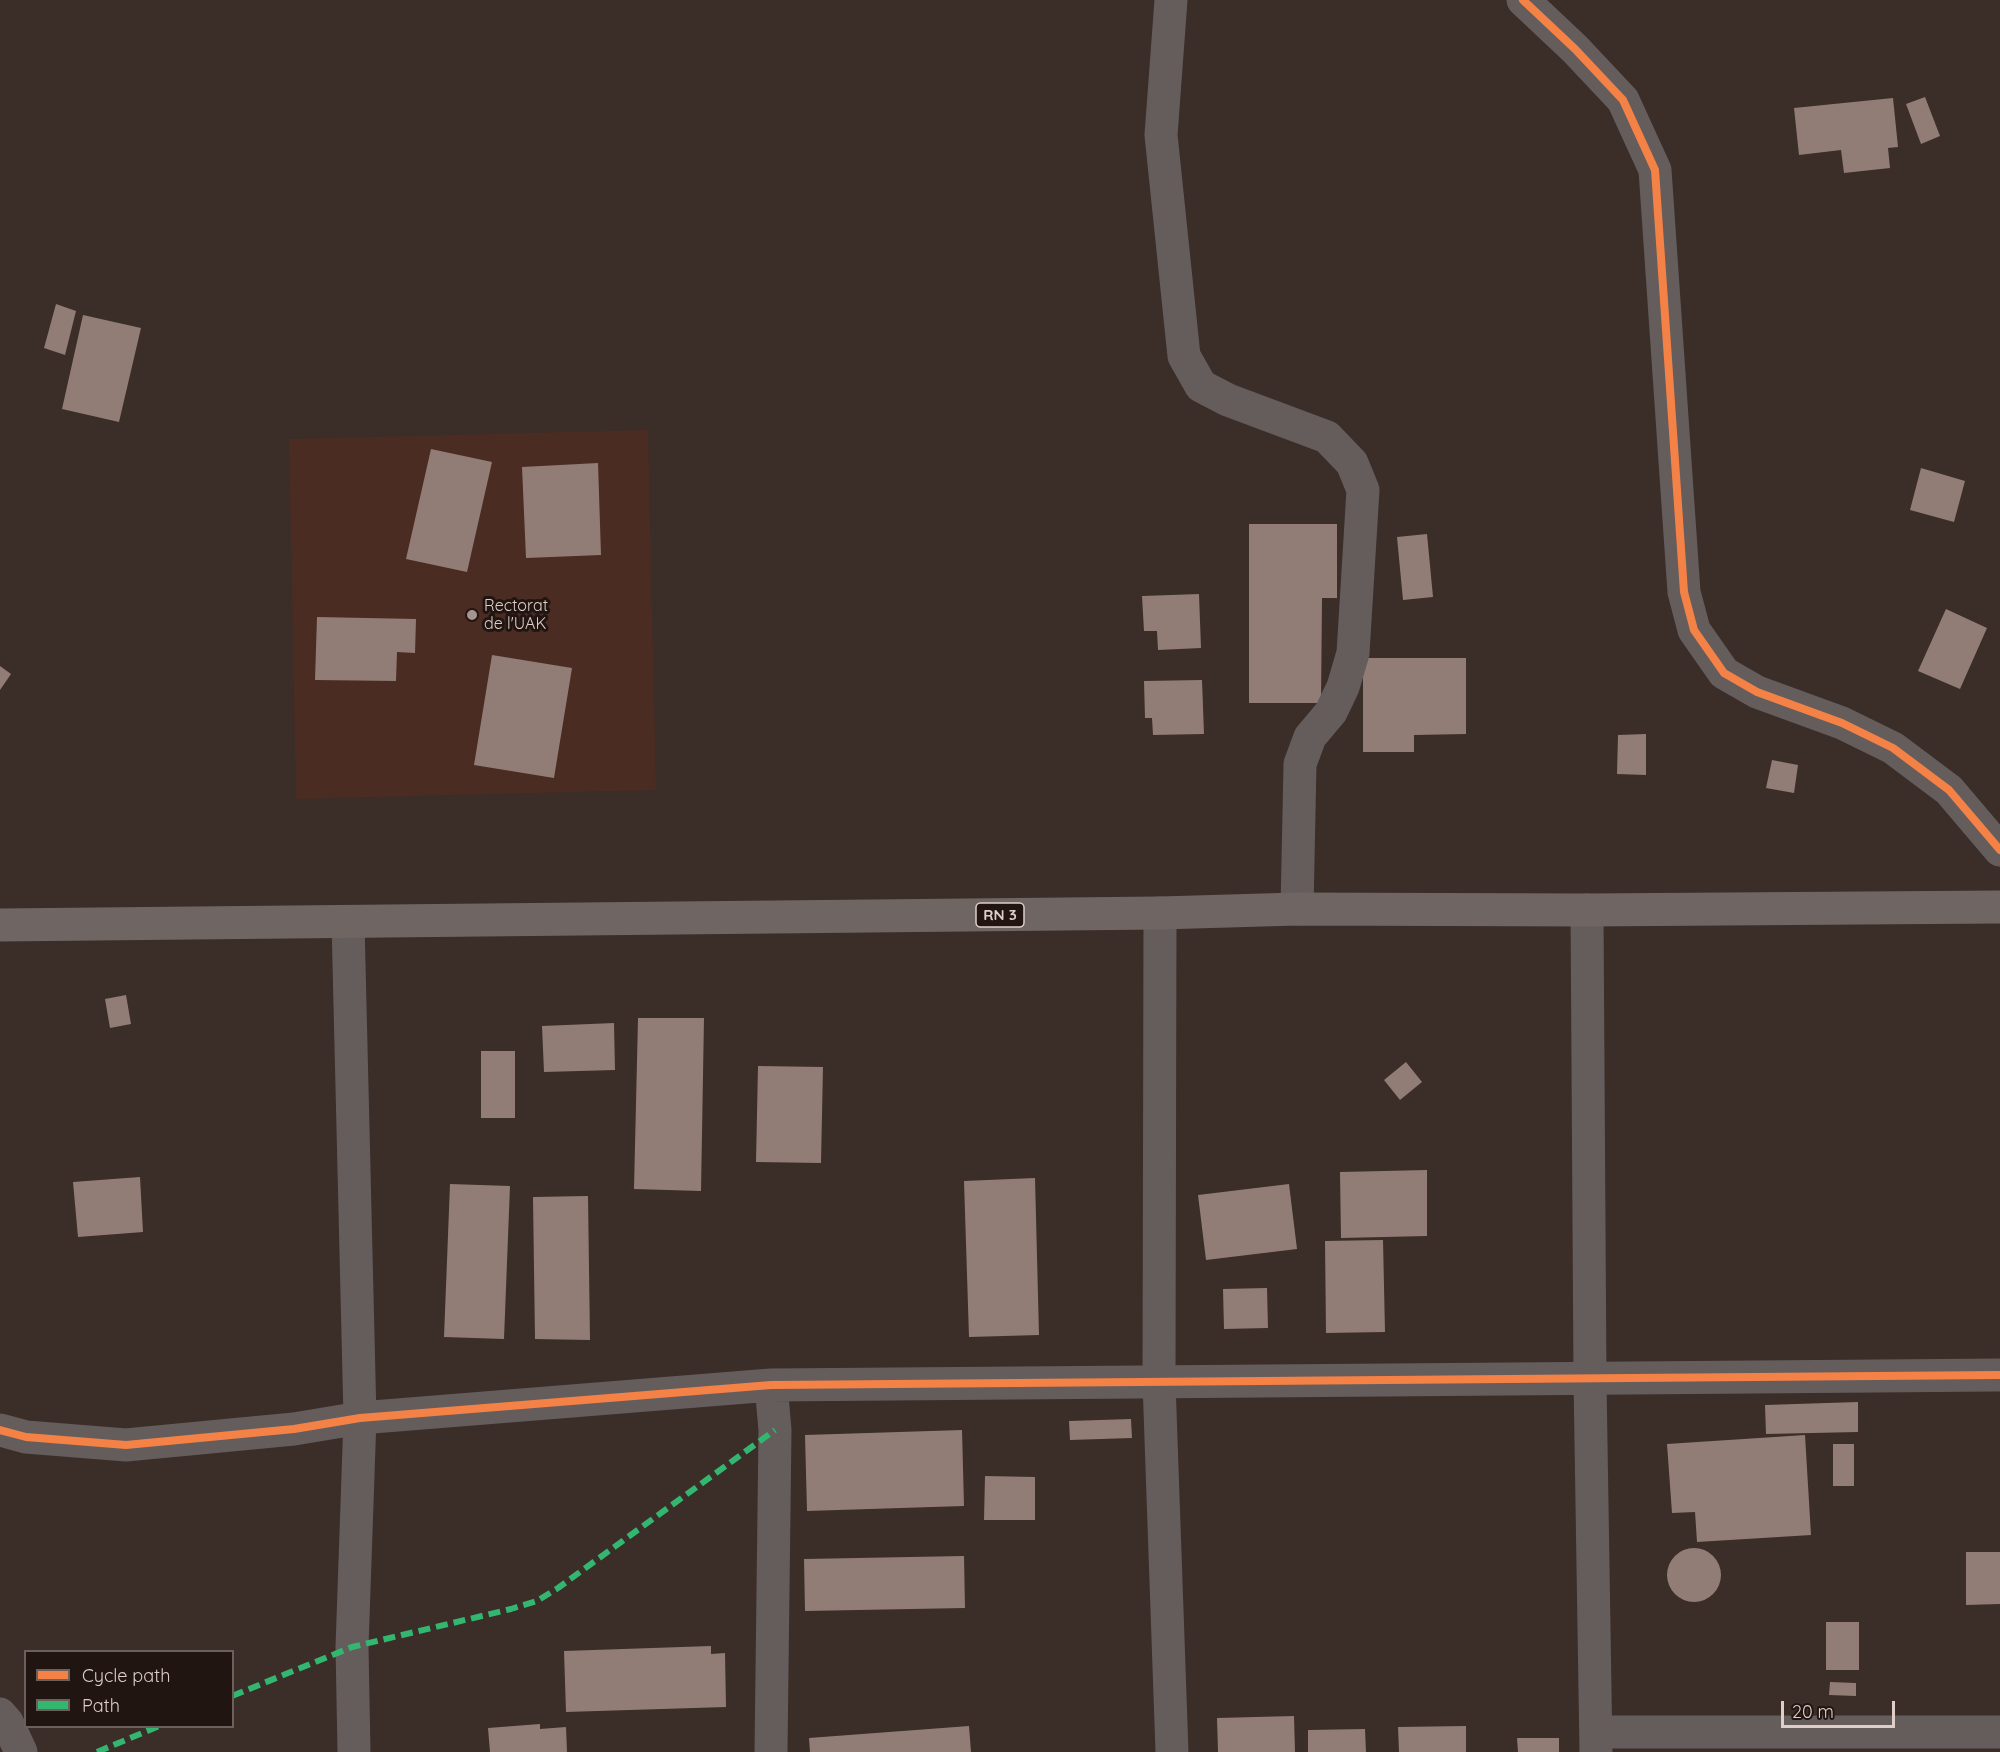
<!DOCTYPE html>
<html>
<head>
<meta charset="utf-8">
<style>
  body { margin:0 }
  #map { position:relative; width:2000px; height:1752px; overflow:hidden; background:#3b2d28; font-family:Quicksand,sans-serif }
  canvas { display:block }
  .legend { position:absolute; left:24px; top:1650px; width:210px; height:78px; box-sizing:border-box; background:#211511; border:2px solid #6d5f5a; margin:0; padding:8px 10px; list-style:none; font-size:18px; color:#dfcdc7 }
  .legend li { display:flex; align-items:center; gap:12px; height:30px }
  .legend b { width:30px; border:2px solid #6d5f5a }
  .scale { position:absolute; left:1781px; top:1701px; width:114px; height:27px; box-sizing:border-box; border:3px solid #dfcdc7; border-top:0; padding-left:8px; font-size:18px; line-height:21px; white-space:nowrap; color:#dfcdc7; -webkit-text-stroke:4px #211511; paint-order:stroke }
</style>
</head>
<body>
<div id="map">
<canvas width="2000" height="1752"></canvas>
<ul class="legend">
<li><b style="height:8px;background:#f48246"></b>Cycle path</li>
<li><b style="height:8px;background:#33b770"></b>Path</li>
</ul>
<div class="scale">20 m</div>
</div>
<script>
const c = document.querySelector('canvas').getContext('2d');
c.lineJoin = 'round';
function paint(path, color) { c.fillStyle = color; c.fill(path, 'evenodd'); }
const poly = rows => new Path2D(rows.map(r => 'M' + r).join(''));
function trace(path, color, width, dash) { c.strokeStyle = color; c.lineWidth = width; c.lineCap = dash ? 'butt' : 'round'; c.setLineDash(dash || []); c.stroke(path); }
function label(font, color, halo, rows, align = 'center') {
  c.font = font + ' Quicksand,sans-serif'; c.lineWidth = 6; c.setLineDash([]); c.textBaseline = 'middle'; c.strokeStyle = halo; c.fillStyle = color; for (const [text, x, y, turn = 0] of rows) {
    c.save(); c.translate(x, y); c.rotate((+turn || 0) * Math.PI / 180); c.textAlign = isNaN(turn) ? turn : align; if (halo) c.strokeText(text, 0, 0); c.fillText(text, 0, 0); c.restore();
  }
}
const built = poly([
  [648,430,656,790,296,799,289,439]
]);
const building = poly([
  [1925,97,1940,136,1921,144,1906,104],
  [1893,98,1898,147,1888,148,1890,168,1844,173,1841,150,1799,155,1794,108],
  [56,304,76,311,65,355,44,348],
  [83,315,141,328,119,422,62,409],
  [431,449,492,462,467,572,406,559],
  [598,463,601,555,526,558,522,467],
  [1921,468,1965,481,1954,522,1910,510],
  [1249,524,1337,524,1337,598,1322,598,1321,703,1249,703],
  [1427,534,1433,597,1403,600,1397,537],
  [1199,594,1201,648,1158,650,1157,631,1144,631,1142,596],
  [1946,609,1987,628,1960,689,1918,671],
  [317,617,416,619,415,653,397,652,396,681,315,680],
  [492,655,572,668,554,778,474,765],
  [1363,658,1466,658,1466,734,1414,735,1414,752,1363,752],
  [0,666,11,674,0,690],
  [1202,680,1204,734,1153,735,1152,718,1145,718,1144,681],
  [1646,734,1646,775,1617,774,1618,735],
  [1772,760,1798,765,1794,793,1766,788],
  [126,995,131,1024,110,1028,105,999],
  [638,1018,704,1018,701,1191,634,1189],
  [614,1023,615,1070,544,1072,542,1026],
  [481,1051,515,1051,515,1118,481,1118],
  [1406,1062,1422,1082,1400,1100,1384,1080],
  [758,1066,823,1067,821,1163,756,1162],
  [1427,1170,1427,1236,1341,1238,1340,1172],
  [140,1177,143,1232,78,1237,73,1182],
  [1035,1178,1039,1335,969,1337,964,1181],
  [450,1184,510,1186,504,1339,444,1337],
  [1289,1184,1297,1249,1206,1260,1198,1195],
  [588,1196,590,1340,535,1339,533,1197],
  [1383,1240,1385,1332,1326,1333,1325,1241],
  [1267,1288,1268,1328,1224,1329,1223,1289],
  [1858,1402,1858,1432,1766,1434,1765,1405],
  [1131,1419,1132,1438,1070,1440,1069,1421],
  [962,1430,964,1506,807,1511,805,1435],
  [1805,1435,1811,1535,1697,1542,1695,1512,1672,1513,1667,1444],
  [1833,1444,1854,1444,1854,1486,1833,1486],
  [985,1476,1035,1477,1035,1520,984,1520],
  '1667 1575a27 27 0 1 1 54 0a27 27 0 1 1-54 0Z',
  [1966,1552,2000,1552,2000,1604,1966,1605],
  [964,1556,965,1608,805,1611,804,1559],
  [1826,1622,1859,1622,1859,1670,1826,1670],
  [711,1646,711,1654,725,1653,726,1707,566,1712,564,1651],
  [1830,1682,1856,1683,1856,1696,1829,1695],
  [1294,1716,1295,1752,1218,1752,1217,1718],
  [540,1724,540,1729,566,1727,567,1752,490,1752,488,1728],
  [969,1726,971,1752,810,1752,809,1738],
  [1466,1726,1466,1752,1399,1752,1398,1727],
  [1365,1729,1366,1752,1308,1752,1308,1730],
  [1517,1738,1559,1738,1559,1752,1518,1752]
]);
const minor = poly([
  [1171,0,1161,135,1184,356,1201,386,1228,400,1327,437,1352,463,1363,490,1353,653,1343,687,1331,712,1310,737,1300,764,1297,909],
  [1523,0,1575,49,1623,100,1655,170,1684,592,1694,630,1724,673,1757,692,1842,723,1893,748,1949,790,2000,850],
  [1587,910,1590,1380,1596,1752],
  [1160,913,1159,1382,1172,1752],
  [348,922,360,1418,352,1647,354,1752],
  [0,1430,26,1437,126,1445,294,1429,360,1418,771,1385,2000,1375],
  [0,1714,7,1722,21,1752],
  [1597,1732,2000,1732],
  [771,1752,775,1430,771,1385]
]);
const primary = poly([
  [0,925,1160,913,1297,909,1587,910,2000,907]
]);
const quiet = poly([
  [232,1696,352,1647,511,1609,537,1601,558,1588,775,1430],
  [97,1752,159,1726]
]);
const cycleway = poly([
  [1523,0,1575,49,1623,100,1655,170,1684,592,1694,630,1724,673,1757,692,1842,723,1893,748,1949,790,2000,850],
  [0,1430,26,1437,126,1445,294,1429,360,1418,771,1385,2000,1375]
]);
const markers = [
  [472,615,6,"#a6958f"]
];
const shields = [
  [1000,915,48]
];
const shieldNames = [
  ["RN 3",1000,915]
];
const poiNames = [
  ["Rectorat",484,606],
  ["de l'UAK",484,624]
];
paint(built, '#4b2c22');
paint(building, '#917d76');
trace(minor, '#645d5c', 33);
trace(primary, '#6f6663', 33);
trace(quiet, '#33b770', 6, [12, 6]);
trace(cycleway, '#f48246', 8);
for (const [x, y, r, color] of markers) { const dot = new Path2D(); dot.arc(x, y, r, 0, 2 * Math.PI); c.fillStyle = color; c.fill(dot); trace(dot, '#211511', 2); }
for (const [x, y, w] of shields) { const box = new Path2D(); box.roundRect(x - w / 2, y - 12, w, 24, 4.5); c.fillStyle = '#211511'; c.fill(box); trace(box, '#dfcdc7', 1.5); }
label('bold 15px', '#dfcdc7', null, shieldNames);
label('16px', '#dfcdc7', '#211511', poiNames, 'left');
</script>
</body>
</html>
